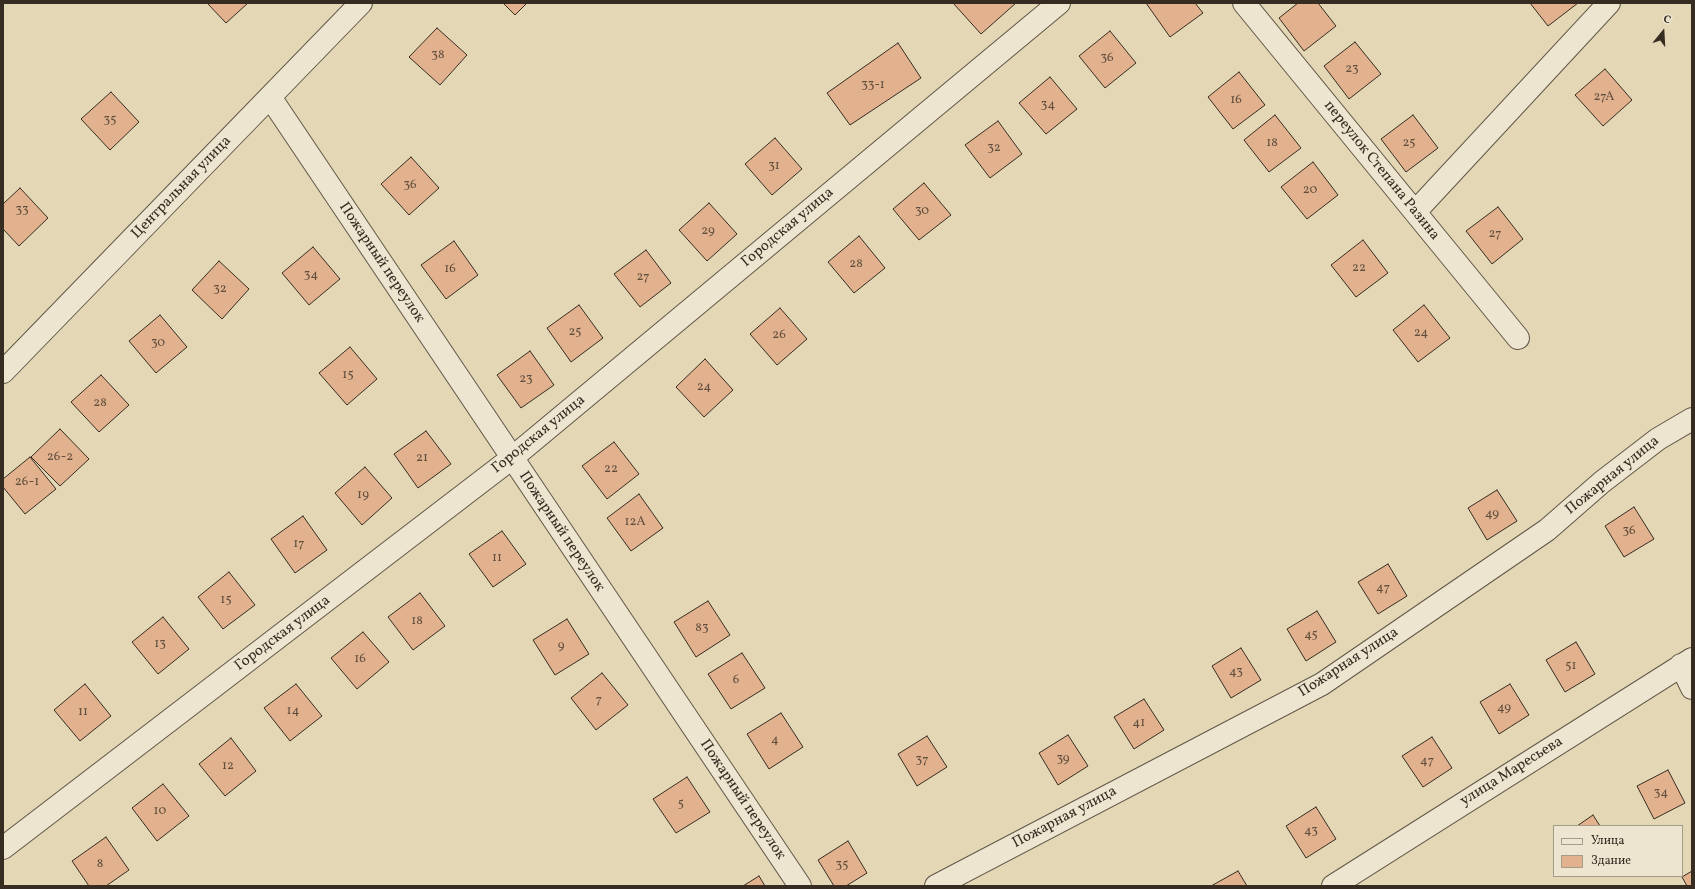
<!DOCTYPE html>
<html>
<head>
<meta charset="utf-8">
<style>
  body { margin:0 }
  #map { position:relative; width:1695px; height:889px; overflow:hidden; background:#e3d7b6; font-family:Vollkorn,serif }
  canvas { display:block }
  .frame { position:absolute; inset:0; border:4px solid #362c22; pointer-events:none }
  .legend { position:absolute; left:1553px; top:825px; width:130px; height:52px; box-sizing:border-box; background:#ede5d0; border:1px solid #a49b8a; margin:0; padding:5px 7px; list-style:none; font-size:12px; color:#362c22 }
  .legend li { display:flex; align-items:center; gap:8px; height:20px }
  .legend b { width:20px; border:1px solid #a49b8a }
  .north { position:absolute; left:1643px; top:12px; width:40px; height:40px; -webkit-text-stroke:3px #ede5d0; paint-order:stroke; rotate:18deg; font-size:11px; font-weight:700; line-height:16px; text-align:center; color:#362c22 }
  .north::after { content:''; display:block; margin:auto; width:14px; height:18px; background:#362c22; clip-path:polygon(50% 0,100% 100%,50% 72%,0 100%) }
</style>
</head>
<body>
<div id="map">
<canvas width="1695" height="889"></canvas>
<div class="frame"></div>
<ul class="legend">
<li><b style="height:5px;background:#ede5d0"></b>Улица</li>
<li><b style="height:11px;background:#e2b28f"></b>Здание</li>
</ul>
<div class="north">С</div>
</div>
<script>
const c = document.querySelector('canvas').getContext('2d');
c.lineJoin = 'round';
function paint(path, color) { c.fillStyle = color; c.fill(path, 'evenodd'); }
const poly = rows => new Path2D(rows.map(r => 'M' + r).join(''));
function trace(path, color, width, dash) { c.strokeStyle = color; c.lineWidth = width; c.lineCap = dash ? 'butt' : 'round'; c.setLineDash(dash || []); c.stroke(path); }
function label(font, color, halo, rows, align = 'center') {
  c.font = font + ' Vollkorn,serif'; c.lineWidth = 3; c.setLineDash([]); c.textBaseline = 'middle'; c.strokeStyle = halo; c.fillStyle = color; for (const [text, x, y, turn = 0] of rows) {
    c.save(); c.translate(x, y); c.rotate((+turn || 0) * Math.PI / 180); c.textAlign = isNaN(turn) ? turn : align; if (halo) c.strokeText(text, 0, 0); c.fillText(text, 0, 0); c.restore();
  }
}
const building = poly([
  [207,3,248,3,226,23,207,3],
  [503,3,527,3,515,15,503,3],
  [953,3,1016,3,981,34,953,3],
  [1146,3,1195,3,1203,13,1170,37,1146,3],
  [1298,3,1318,3,1336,26,1304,51,1279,18,1298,3],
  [1530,3,1578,3,1548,26,1530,3],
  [437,28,467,55,440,85,409,57,437,28],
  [1110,31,1136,63,1105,88,1079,56,1110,31],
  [1355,42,1381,74,1349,99,1324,66,1355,42],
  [898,43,921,78,850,125,827,93,898,43],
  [1605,69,1632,100,1603,126,1575,95,1605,69],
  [1239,72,1265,105,1233,129,1208,97,1239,72],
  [1050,77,1077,109,1046,134,1019,103,1050,77],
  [111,92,139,122,110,150,81,119,111,92],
  [1275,115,1301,148,1269,172,1244,140,1275,115],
  [1413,115,1438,148,1406,172,1381,139,1413,115],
  [998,121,1022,154,990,178,965,145,998,121],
  [775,138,802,169,772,195,745,164,775,138],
  [411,157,439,188,409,215,381,184,411,157],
  [1313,162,1338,195,1307,219,1281,187,1313,162],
  [924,183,951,215,919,240,893,209,924,183],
  [20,188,48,218,19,246,3,229,3,204,20,188],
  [709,203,737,234,707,261,679,230,709,203],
  [1498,207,1523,239,1492,264,1466,231,1498,207],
  [859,236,885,268,854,293,828,262,859,236],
  [1363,240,1388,273,1356,297,1331,265,1363,240],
  [454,241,478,275,446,299,421,265,454,241],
  [313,247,340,279,309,305,282,273,313,247],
  [646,250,671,283,640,307,614,274,646,250],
  [219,261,249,289,222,319,192,290,219,261],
  [579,305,603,338,571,362,547,328,579,305],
  [1424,305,1450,338,1418,362,1393,330,1424,305],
  [780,308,807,339,777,365,750,334,780,308],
  [160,315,187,347,156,373,129,341,160,315],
  [350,347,377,379,347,405,319,373,350,347],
  [530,351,554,385,521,408,497,375,530,351],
  [705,359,733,390,704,417,676,387,705,359],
  [101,375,129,405,99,432,71,402,101,375],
  [60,429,89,459,60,486,31,457,60,429],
  [426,431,451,464,418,488,394,454,426,431],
  [614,442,639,474,607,499,582,466,614,442],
  [30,457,56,489,25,514,3,487,3,479,30,457],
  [365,467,392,498,362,525,335,493,365,467],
  [1497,490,1517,521,1487,540,1468,508,1497,490],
  [639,494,663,528,631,551,607,518,639,494],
  [1634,507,1654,539,1624,557,1605,526,1634,507],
  [303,516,327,550,295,573,271,539,303,516],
  [502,531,526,564,493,587,469,554,502,531],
  [1388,564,1407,596,1378,614,1358,582,1388,564],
  [229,572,255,605,223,629,198,597,229,572],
  [420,593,445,626,413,650,388,617,420,593],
  [708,601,730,635,696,657,674,622,708,601],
  [1317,611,1336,642,1306,661,1287,629,1317,611],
  [163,617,189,649,158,674,132,642,163,617],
  [567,619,589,654,555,675,533,640,567,619],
  [363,632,389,662,357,689,331,658,363,632],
  [1576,642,1595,674,1565,692,1546,660,1576,642],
  [1241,648,1261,680,1231,698,1212,666,1241,648],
  [742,653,765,688,731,709,708,674,742,653],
  [602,673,628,705,596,730,571,698,602,673],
  [85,684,111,716,80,741,54,710,85,684],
  [296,684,322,716,290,741,264,708,296,684],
  [1510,684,1529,715,1499,734,1480,702,1510,684],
  [1144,699,1164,730,1134,749,1114,717,1144,699],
  [781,713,803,747,769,769,747,734,781,713],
  [1068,735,1088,766,1058,785,1039,753,1068,735],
  [927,736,947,767,917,786,898,754,927,736],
  [1432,737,1452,768,1423,787,1402,756,1432,737],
  [231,738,256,771,225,796,199,764,231,738],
  [1668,770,1685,803,1654,819,1637,786,1668,770],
  [687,777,710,812,676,833,653,799,687,777],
  [163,784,189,816,157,841,132,808,163,784],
  [1316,807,1336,839,1306,858,1286,826,1316,807],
  [1593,815,1600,826,1577,826,1593,815],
  [106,837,129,870,106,886,89,886,72,861,106,837],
  [848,841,867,873,846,886,834,886,818,860,848,841],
  [1238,871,1247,886,1211,886,1238,871],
  [1692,871,1692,886,1687,886,1682,877,1692,871],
  [759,876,765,886,743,886,759,876]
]);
const minor = poly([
  [1244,3,1518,338],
  [270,97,800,886],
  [1415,212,1609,3],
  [3,372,361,3],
  [1681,665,1692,688],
  [3,848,512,458,1059,3],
  [936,886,1322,684,1547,530,1602,482,1658,439,1692,419],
  [1333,886,1692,659]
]);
const numberNames = [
  ["38",438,56],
  ["36",1107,59],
  ["23",1352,70],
  ["33-1",873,86],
  ["27А",1604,98],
  ["16",1236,101],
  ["34",1048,106],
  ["35",110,121],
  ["18",1272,144],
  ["25",1409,144],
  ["32",994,149],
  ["31",774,167],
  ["36",410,186],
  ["20",1310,191],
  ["33",22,211],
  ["30",922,212],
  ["29",708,232],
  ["27",1495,235],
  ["28",856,265],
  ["22",1359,269],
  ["16",450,270],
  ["34",311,276],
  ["27",643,278],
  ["32",220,290],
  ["25",575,333],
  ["24",1421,334],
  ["26",779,336],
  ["30",158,344],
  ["15",348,376],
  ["23",526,380],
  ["24",704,388],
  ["28",100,404],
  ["26-2",60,458],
  ["21",422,459],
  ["22",611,470],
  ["26-1",27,483],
  ["19",363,496],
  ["49",1492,515],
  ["12А",635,523],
  ["36",1629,532],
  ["17",299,545],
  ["11",497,559],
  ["47",1383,589],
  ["15",226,601],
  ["18",417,622],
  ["83",702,629],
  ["45",1311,636],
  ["13",160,645],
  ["9",561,647],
  ["16",360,660],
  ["51",1571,667],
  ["43",1236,673],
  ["6",736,681],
  ["7",599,701],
  ["49",1504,709],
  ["14",293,712],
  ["11",83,713],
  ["41",1139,724],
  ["4",775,741],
  ["39",1063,760],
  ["37",922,761],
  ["47",1427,762],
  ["12",228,767],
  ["34",1661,794],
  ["5",681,805],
  ["10",160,812],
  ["43",1311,832],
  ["8",100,865],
  ["35",842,866]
];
const streetNames = [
  ["переулок Степана Разина",1381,171,51],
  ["Центральная улица",182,188,-46],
  ["Городская улица",788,228,-40],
  ["Пожарный переулок",381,263,56],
  ["Городская улица",539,435,-39],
  ["Пожарная улица",1613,476,-39],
  ["Пожарный переулок",561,532,56],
  ["Городская улица",283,634,-37],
  ["Пожарная улица",1349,663,-33],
  ["улица Маресьева",1512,772,-32],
  ["Пожарный переулок",742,800,56],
  ["Пожарная улица",1065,818,-28]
];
paint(building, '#e2b28f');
trace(building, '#362c22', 1);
trace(minor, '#615747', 24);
trace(minor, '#ede5d0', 22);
label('13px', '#614e3d', null, numberNames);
label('15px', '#362c22', '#ede5d0', streetNames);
</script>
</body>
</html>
